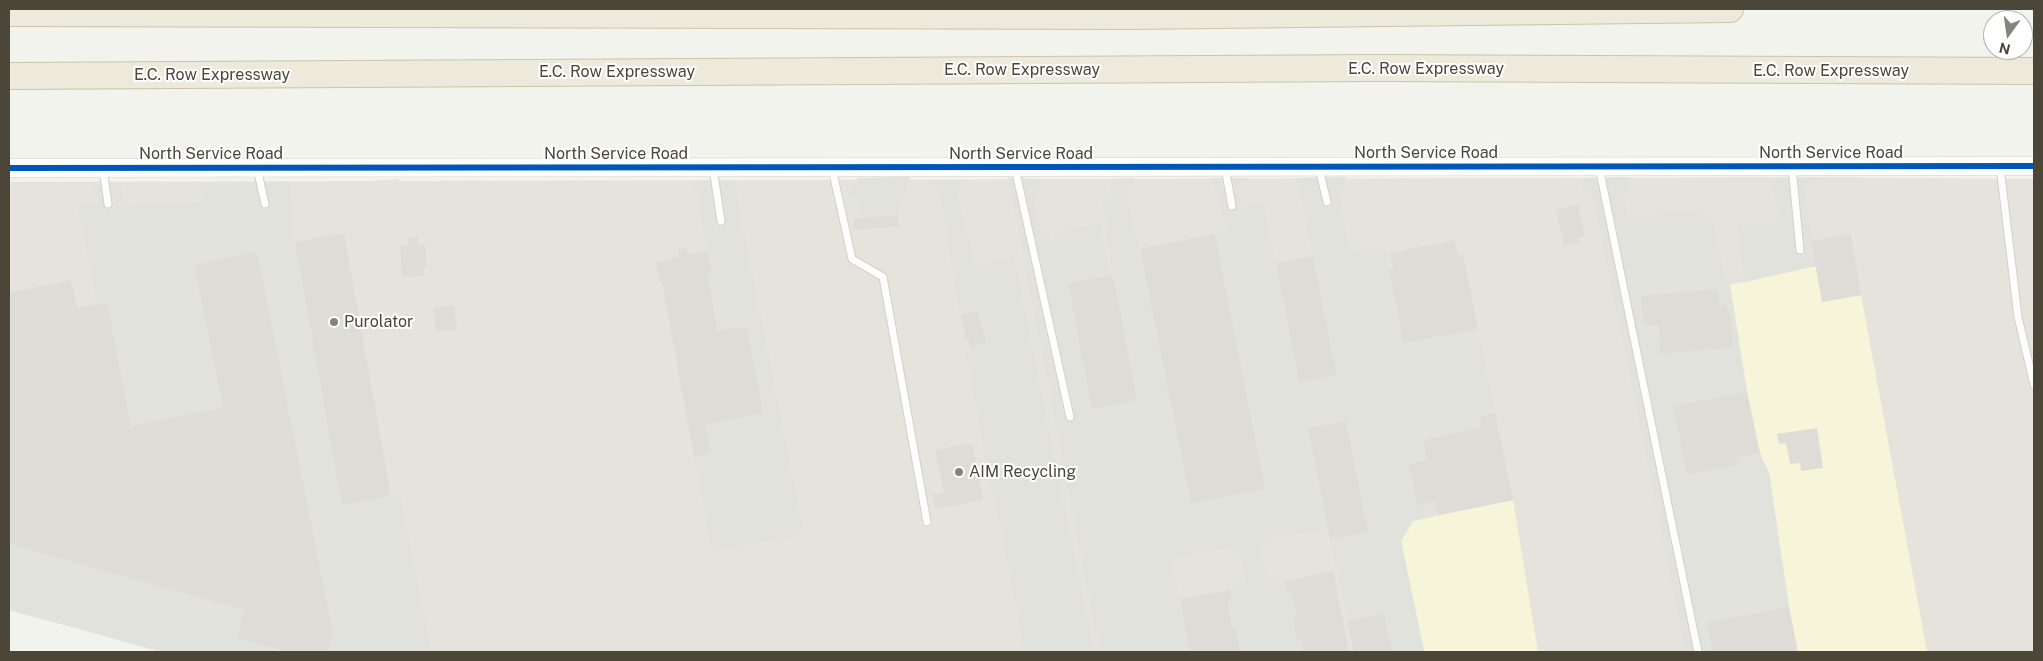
<!DOCTYPE html>
<html>
<head>
<meta charset="utf-8">
<style>
  body { margin:0 }
  #map { position:relative; width:2043px; height:661px; overflow:hidden; background:#f3f3ee; font-family:"Public Sans",sans-serif }
  canvas { display:block }
  .frame { position:absolute; inset:0; border:10px solid #4b4638; pointer-events:none }
  .north { position:absolute; left:1983px; top:10px; width:50px; height:50px; box-sizing:border-box; background:#fff; border:1px solid #b7b5af; border-radius:50%; rotate:194deg; font-size:14px; font-weight:700; line-height:20px; text-align:center; color:#4b4638 }
  .north::after { content:''; display:block; margin:auto; width:18px; height:22px; background:#868378; clip-path:polygon(50% 0,100% 100%,50% 72%,0 100%) }
</style>
</head>
<body>
<div id="map">
<canvas width="2043" height="661"></canvas>
<div class="frame"></div>
<div class="north">N</div>
</div>
<script>
const c = document.querySelector('canvas').getContext('2d');
c.lineJoin = 'round';
function paint(path, color) { c.fillStyle = color; c.fill(path, 'evenodd'); }
const poly = rows => new Path2D(rows.map(r => 'M' + r).join(''));
function trace(path, color, width, dash) { c.strokeStyle = color; c.lineWidth = width; c.lineCap = dash ? 'butt' : 'round'; c.setLineDash(dash || []); c.stroke(path); }
function label(font, color, halo, rows, align = 'center') {
  c.font = font + ' "Public Sans",sans-serif'; c.lineWidth = 4; c.setLineDash([]); c.textBaseline = 'middle'; c.strokeStyle = halo; c.fillStyle = color; for (const [text, x, y, turn = 0] of rows) {
    c.save(); c.translate(x, y); c.rotate((+turn || 0) * Math.PI / 180); c.textAlign = isNaN(turn) ? turn : align; if (halo) c.strokeText(text, 0, 0); c.fillText(text, 0, 0); c.restore();
  }
}
const industrial = poly([
  [1823,177,2034,179,2034,652,160,652,13,610,9,612,9,182,368,181,400,179,398,181]
]);
const sand = poly([
  [1816,266,1822,302,1861,295,1927,652,1798,652,1789,607,1769,473,1760,453,1747,392,1730,285],
  [1513,500,1538,652,1424,652,1401,541,1413,521]
]);
const parking = poly([
  [910,177,900,202,898,215,861,218,856,195,847,197,858,178],
  [1347,177,1339,192,1350,253,1385,245,1404,343,1478,329,1495,413,1480,416,1482,428,1423,440,1427,460,1409,464,1417,504,1435,501,1438,515,1413,521,1401,541,1424,651,1392,652,1384,614,1347,621,1330,539,1368,531,1346,421,1308,428,1328,529,1272,538,1265,543,1263,547,1262,557,1267,583,1285,581,1287,591,1291,591,1297,618,1293,619,1297,640,1301,639,1303,652,1237,652,1236,650,1240,649,1236,628,1232,628,1227,601,1231,600,1229,590,1246,582,1242,561,1237,553,1228,548,1171,558,1190,652,1100,652,1008,178,1047,179,1033,201,1042,234,1056,247,1054,233,1100,223,1110,275,1068,283,1092,409,1137,400,1113,275,1102,202,1113,200,1110,184,1105,179,1134,178,1129,185,1127,201,1140,249,1191,503,1265,488,1215,234,1227,229,1212,178,1248,178,1239,184,1238,194,1242,206,1263,202,1300,382,1336,375,1301,197,1295,178],
  [1628,177,1629,188,1624,196,1627,217,1703,210,1711,217,1715,229,1726,285,1730,285,1747,392,1673,406,1687,475,1738,465,1737,458,1760,453,1769,473,1789,607,1708,623,1713,652,1686,652,1593,196,1582,189,1581,178],
  [1716,289,1720,305,1726,305,1731,317,1660,354,1659,325,1644,325,1642,296],
  [1816,178,1807,186,1805,196,1816,266,1745,282,1737,227,1774,224,1779,217,1771,180],
  [928,180,966,180,956,192,976,266,1014,257,1094,652,1025,652,964,348,985,343,978,311,960,315,941,198,935,186],
  [289,181,295,242,342,504,391,496,401,497,431,652,328,652,333,633,257,252,194,265,223,408,131,426,107,302,97,304,77,204,99,203,94,186,122,186,124,204,198,203,203,199,204,192,200,185],
  [694,181,734,181,804,534,712,551,694,457,710,453,705,424,763,413,747,326,717,331,707,274,711,272],
  [9,544,244,610,237,638,289,652,164,652,12,611,9,594]
]);
const building = poly([
  [1578,205,1585,237,1578,238,1579,243,1564,246,1556,210],
  [898,215,899,226,852,230,854,219],
  [344,233,391,496,342,505,295,242],
  [1215,234,1265,489,1191,503,1140,249],
  [1851,234,1861,295,1822,302,1811,241],
  [418,237,418,245,425,244,427,266,424,266,424,276,402,277,400,246,408,245,408,238],
  [1455,240,1458,255,1463,254,1478,329,1404,343,1389,269,1393,269,1390,253],
  [687,248,688,255,707,251,711,273,707,274,717,331,747,326,763,413,705,424,711,454,694,457,662,282,660,282,656,262,679,257,678,250],
  [257,252,333,633,328,652,289,652,237,638,244,610,9,544,9,293,71,280,77,308,107,302,131,426,223,408,194,265],
  [1313,256,1336,375,1299,382,1276,263],
  [1113,275,1137,400,1092,409,1068,283],
  [1717,289,1720,305,1726,305,1731,317,1732,347,1660,354,1659,325,1644,326,1641,296],
  [454,305,457,329,436,332,433,308],
  [978,311,986,343,970,347,968,339,966,338,960,315],
  [1747,392,1760,453,1737,458,1738,465,1687,475,1673,406],
  [1495,413,1513,500,1438,515,1435,501,1417,505,1409,464,1427,460,1423,440,1482,428,1480,416],
  [1346,421,1368,532,1330,539,1308,428],
  [1817,428,1823,468,1801,471,1800,463,1790,464,1786,443,1779,444,1777,434],
  [972,443,983,500,935,509,932,495,944,493,935,450],
  [1333,571,1349,652,1303,652,1301,639,1297,640,1293,619,1297,618,1291,591,1287,592,1285,581],
  [1229,590,1231,600,1227,601,1232,628,1235,627,1240,650,1236,650,1237,652,1190,652,1180,599],
  [1789,607,1798,652,1713,652,1707,623],
  [1384,614,1392,652,1354,652,1347,621]
]);
const service = poly([
  [1599,167,1698,652],
  [1792,167,1800,250],
  [2000,167,2018,317,2034,385],
  [257,168,265,204],
  [713,168,721,221],
  [832,168,852,259,883,277,927,522],
  [1015,168,1070,417],
  [1225,168,1232,206],
  [1319,168,1327,202],
  [103,169,108,204]
]);
const tertiary = poly([
  [9,168,2034,166]
]);
const motorway = poly([
  [9,13,1130,16,1730,9],
  [9,76,1376,68,2034,71]
]);
const cycleway = poly([
  [9,168,2034,166]
]);
const markers = [
  [334,322,5,"#868378"],
  [959,472,5,"#868378"]
];
const streetNames = [
  ["E.C. Row Expressway",1426,69],
  ["E.C. Row Expressway",1022,70],
  ["E.C. Row Expressway",1831,71],
  ["E.C. Row Expressway",617,72],
  ["E.C. Row Expressway",212,75],
  ["North Service Road",1426,153],
  ["North Service Road",1831,153],
  ["North Service Road",211,154],
  ["North Service Road",616,154],
  ["North Service Road",1021,154]
];
const poiNames = [
  ["Purolator",344,322],
  ["AIM Recycling",969,472]
];
paint(industrial, '#e6e3dd');
paint(sand, '#f7f5d9');
paint(parking, '#e2e2dc');
paint(building, '#dddcd6');
trace(service, '#d1d0cb', 9);
trace(tertiary, '#d1d0cb', 19);
trace(motorway, '#ccc4a8', 28);
trace(service, '#fdfdfc', 7);
trace(tertiary, '#fdfdfc', 18);
trace(motorway, '#edeadb', 26);
trace(cycleway, '#0057b8', 6);
for (const [x, y, r, color] of markers) { const dot = new Path2D(); dot.arc(x, y, r, 0, 2 * Math.PI); c.fillStyle = color; c.fill(dot); trace(dot, '#fff', 2); }
label('16px', '#4b4638', '#fff', streetNames);
label('16px', '#4b4638', '#fff', poiNames, 'left');
</script>
</body>
</html>
